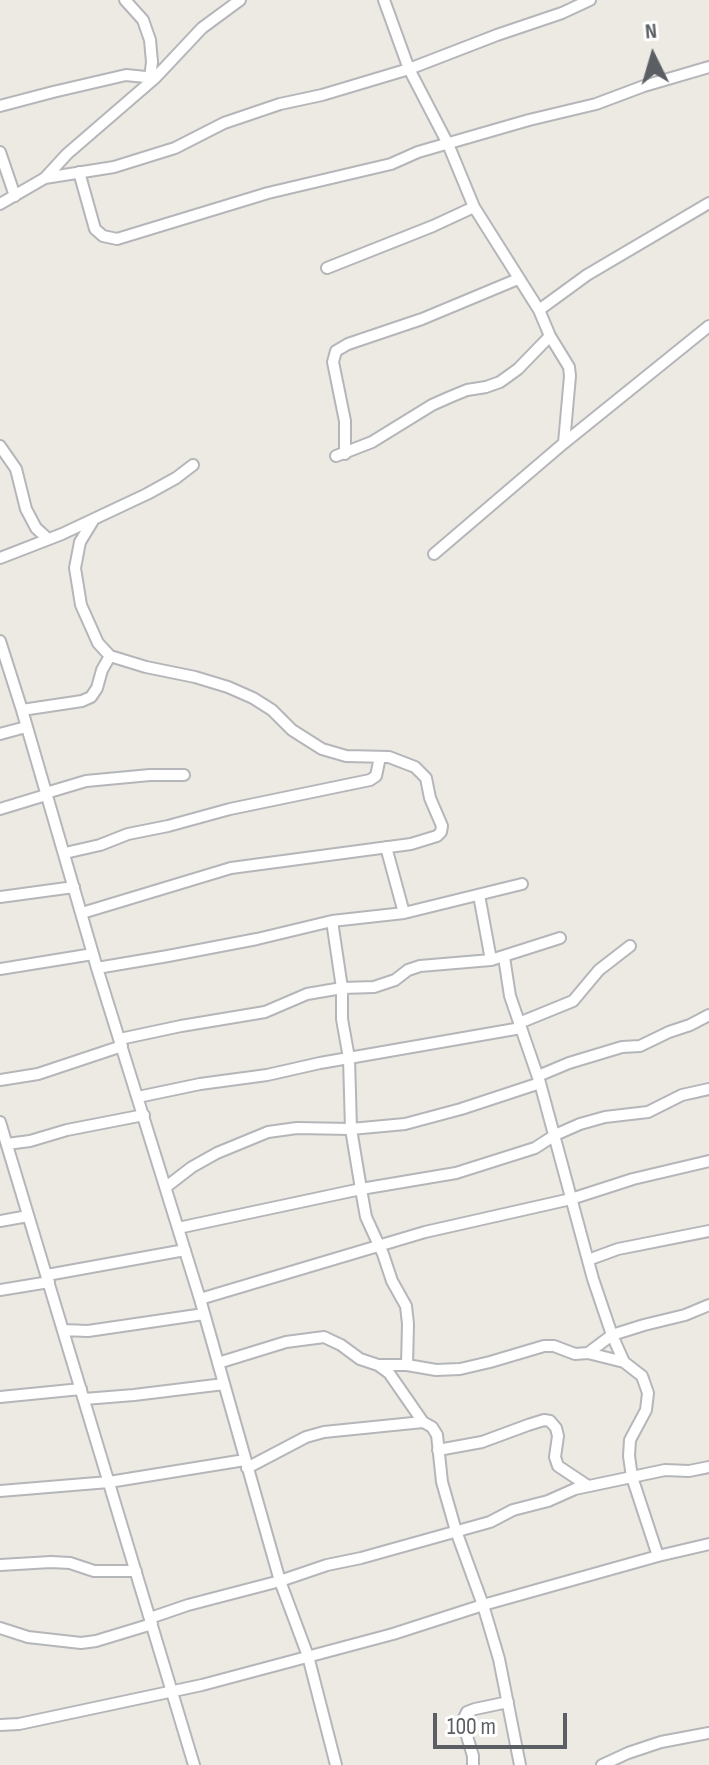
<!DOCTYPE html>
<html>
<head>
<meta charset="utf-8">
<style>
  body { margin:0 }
  #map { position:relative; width:709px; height:1765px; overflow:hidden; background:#edeae3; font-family:"Sofia Sans Condensed",sans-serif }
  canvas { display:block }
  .north { position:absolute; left:613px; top:16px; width:80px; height:80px; -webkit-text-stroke:6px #fff; paint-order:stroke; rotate:355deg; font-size:22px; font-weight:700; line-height:32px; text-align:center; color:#5b5f63 }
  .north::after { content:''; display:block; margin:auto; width:28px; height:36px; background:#5b5f63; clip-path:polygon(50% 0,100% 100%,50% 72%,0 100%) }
  .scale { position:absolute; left:433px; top:1713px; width:134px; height:36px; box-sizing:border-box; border:4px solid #5b5f63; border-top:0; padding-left:10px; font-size:24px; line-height:28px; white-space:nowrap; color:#5b5f63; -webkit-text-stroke:6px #fff; paint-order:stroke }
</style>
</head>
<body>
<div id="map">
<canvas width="709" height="1765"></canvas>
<div class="north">N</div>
<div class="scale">100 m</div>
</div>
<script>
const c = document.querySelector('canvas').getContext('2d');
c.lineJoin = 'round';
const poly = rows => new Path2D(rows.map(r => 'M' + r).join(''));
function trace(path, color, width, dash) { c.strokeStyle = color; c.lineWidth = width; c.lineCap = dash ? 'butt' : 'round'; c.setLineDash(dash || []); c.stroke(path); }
const minor = poly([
  [125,0,143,20,150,40,152,62,150,78],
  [384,0,409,69,448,144,474,207,539,310,550,336,569,367,570,376,564,443],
  [0,106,53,92,126,75,155,78],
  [0,152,15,196],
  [79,172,95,229,103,236,117,239,268,193,391,164,418,152,529,120,596,104,644,86,709,67],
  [45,178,114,167,175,148,224,123,280,104,322,95,409,69,497,35,562,13,590,0],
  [0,204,45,178,67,154,155,78,202,28,240,0],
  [327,268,433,226,474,207],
  [539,310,587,275,709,203],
  [0,446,16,469,26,509,36,528,48,539],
  [345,454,345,421,333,362,336,351,348,344,422,319,518,279],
  [336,456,372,442,432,405,450,397,467,390,486,387,500,382,518,369,550,336],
  [434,554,564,443,709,326],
  [0,558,62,534,147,494,176,478,193,465],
  [0,641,22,710,97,968,200,1299,280,1581,308,1656,336,1765],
  [22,710,82,701,91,697,97,688,102,670,110,656],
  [0,734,26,727],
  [46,793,86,781,150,775,184,775],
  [0,809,46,795],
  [386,847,404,913],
  [65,853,100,845,128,834,168,826,230,809,370,780,376,776,380,757],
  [479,895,491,960],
  [0,897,74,887],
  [82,913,231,868,411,844,437,836,441,832,442,826,430,798,426,778,415,767,389,757,346,756,322,749,292,730,272,710,253,698,228,687,195,677,146,667,110,656,98,643,81,605,75,568,80,542,94,519],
  [332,921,342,988,342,1019,349,1058,351,1129,361,1189,366,1217,383,1254,392,1281,406,1306,408,1324,407,1365],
  [504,957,510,996,540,1083,593,1279,612,1335,624,1362],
  [97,968,168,956,257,939,332,921,404,913,522,884],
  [0,969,93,954],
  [519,1023,573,1001,599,970,630,946],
  [120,1039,181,1026,265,1012,307,994,342,988,374,987,395,980,408,970,420,966,491,960,560,938],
  [538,1076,569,1063,622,1047,640,1046,669,1032,690,1025,709,1015],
  [0,1080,38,1074,122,1046],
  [138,1097,200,1084,267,1075,320,1063,521,1028],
  [0,1122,194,1765],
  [7,1144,30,1141,67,1130,144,1115],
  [166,1187,192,1167,217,1153,268,1132,297,1128,351,1129,405,1124,461,1109,540,1083],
  [0,1221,28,1216],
  [178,1228,361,1189,456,1173,535,1148,555,1135,580,1124,605,1117,648,1112,682,1095,709,1089],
  [588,1260,618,1249,709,1231],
  [47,1275,185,1250],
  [0,1290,49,1282],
  [200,1299,425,1232,571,1199,633,1179,709,1161],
  [63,1330,88,1331,204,1314],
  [588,1353,612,1335,644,1325,685,1315,709,1305],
  [218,1363,286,1342,324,1337,341,1345,360,1359,378,1365,389,1373,423,1422,432,1427,437,1435,442,1482,456,1531,483,1605,499,1659,520,1765],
  [378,1365,407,1365,436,1370,460,1369,490,1362,544,1346,554,1346,575,1354,588,1353,624,1362,642,1376,648,1393,646,1410,630,1440,629,1456,632,1477,658,1556],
  [0,1397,81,1389],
  [84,1399,134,1395,224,1384],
  [438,1450,482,1442,528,1425,544,1420,550,1421,556,1428,558,1436,555,1457,558,1466,588,1486],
  [247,1468,306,1437,324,1432,423,1422],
  [0,1491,109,1482,245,1460],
  [0,1565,51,1562,70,1563,94,1571,136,1571],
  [150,1618,188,1605,280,1581,327,1565,361,1558,490,1522,513,1510,548,1501,575,1489,665,1470,689,1471,709,1467],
  [0,1628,28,1637,81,1643,96,1641,152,1624],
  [0,1725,19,1724,202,1685,393,1634,483,1605,658,1556,709,1544],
  [473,1765,473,1756,463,1723,464,1718,467,1712,475,1709,508,1702],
  [602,1765,628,1753,661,1742,709,1733]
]);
trace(minor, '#b4b6b9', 14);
trace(minor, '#fff', 10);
</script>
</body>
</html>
